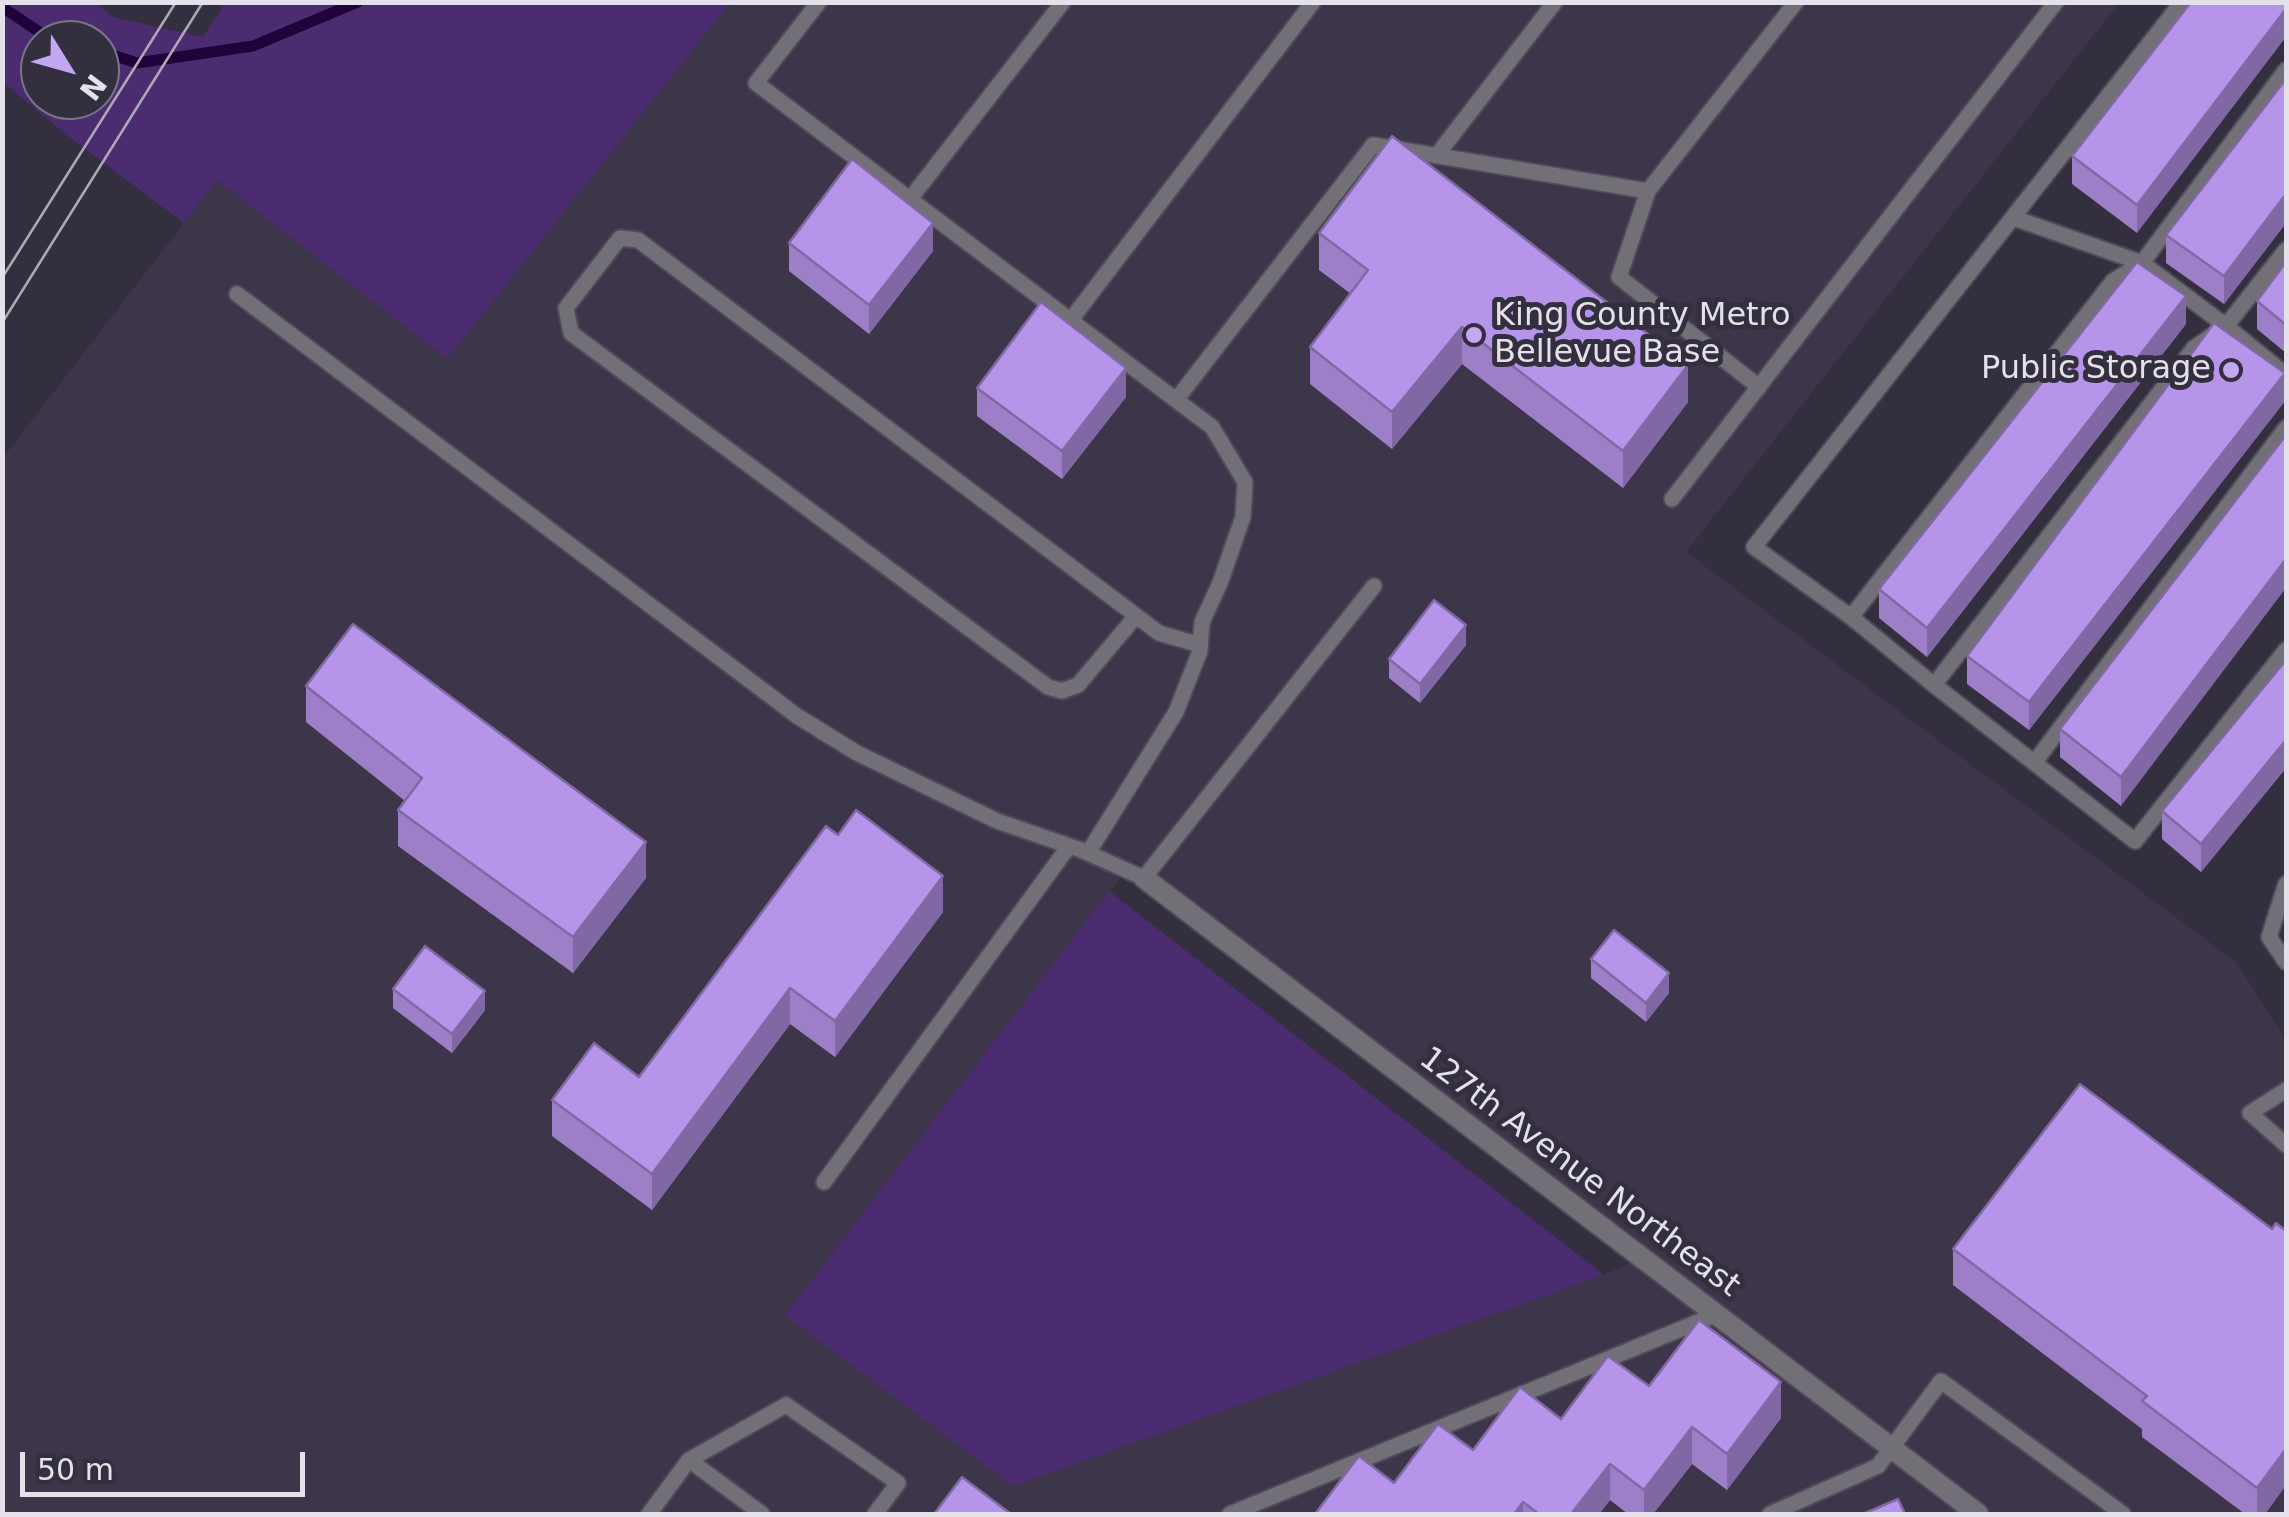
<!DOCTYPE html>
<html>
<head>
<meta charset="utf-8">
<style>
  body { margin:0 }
  #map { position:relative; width:2289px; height:1517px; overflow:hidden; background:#342f3e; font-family:"DejaVu Sans",sans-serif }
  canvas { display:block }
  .frame { position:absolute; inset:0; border:5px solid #e4e1eb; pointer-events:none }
  .north { position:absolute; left:20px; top:20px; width:100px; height:100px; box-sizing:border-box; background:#342f3e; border:2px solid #7a7683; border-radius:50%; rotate:127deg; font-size:28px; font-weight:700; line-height:40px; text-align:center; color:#e4e1eb }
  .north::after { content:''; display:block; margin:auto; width:35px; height:45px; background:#c4a7f1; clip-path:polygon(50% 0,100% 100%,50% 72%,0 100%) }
  .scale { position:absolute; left:20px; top:1452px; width:285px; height:45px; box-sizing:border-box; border:5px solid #e4e1eb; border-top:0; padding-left:12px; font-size:30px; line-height:35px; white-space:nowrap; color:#e4e1eb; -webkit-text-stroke:8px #342f3e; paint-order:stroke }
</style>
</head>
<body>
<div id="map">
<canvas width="2289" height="1517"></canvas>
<div class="frame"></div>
<div class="north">N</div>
<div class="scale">50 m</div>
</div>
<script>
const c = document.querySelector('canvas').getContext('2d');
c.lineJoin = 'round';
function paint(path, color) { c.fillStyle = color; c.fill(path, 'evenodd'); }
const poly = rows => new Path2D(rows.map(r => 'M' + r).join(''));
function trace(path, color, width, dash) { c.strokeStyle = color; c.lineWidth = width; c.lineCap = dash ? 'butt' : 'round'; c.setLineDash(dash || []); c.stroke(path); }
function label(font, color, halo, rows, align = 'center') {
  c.font = font + ' "DejaVu Sans",sans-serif'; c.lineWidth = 10; c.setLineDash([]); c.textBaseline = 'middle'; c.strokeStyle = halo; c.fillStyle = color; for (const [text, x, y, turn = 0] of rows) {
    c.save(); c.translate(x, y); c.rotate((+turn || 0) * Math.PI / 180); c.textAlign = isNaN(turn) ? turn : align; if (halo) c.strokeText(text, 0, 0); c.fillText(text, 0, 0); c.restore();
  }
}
const built = poly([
  [730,3,2119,3,1686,552,2237,963,2286,1040,2286,1514,3,1514,2,459,217,180,447,358],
  [1134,860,1654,1252,1654,1253,1603,1275,785,1315]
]);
const green = poly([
  [2,3,96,3,113,17,203,37,225,3,730,3,447,359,217,180,184,223,68,136,3,82],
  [40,40,100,40,100,100,40,100],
  [1109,891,1603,1274,1603,1275,1013,1486,785,1315]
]);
const stream = poly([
  [2,7,41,33,63,40],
  [100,51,137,63,253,46,358,2]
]);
const service = poly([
  [819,2,756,83,1176,400,1373,145,1648,191],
  [2286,70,2142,263,2226,326,2194,348,1934,685,2135,841,2286,650],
  [1437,155,1555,2],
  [910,199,1063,2],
  [2014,218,2142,263],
  [2286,250,2226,326,2286,375],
  [237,294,797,716,857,753,997,821,1081,850,1144,878,1374,586],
  [1070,321,1313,2],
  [1759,387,1619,277,1648,191,1796,2],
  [1672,499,2056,2],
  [1136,616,1078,685,1062,691,1048,687,571,333,566,308,620,238,638,240,1159,633,1200,645],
  [1851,617,1754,547,2182,2],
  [1934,685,1851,617,2113,281,2142,263],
  [2034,763,2286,428],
  [1088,853,1176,712,1200,651,1202,622,1220,583,1243,517,1245,482,1212,427,1176,400],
  [2286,884,2269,937,2286,962],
  [2286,1090,2250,1113,2286,1145],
  [824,1182,1069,846],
  [689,1460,762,1514],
  [649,1514,689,1460,786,1405,898,1483,875,1514],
  [1230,1514,1715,1315],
  [1770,1514,1878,1466,1941,1381,2123,1514]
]);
const minor = poly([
  [1144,878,1978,1514]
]);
const tram = poly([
  [2,278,176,2],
  [2,323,203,2]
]);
const wall = poly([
  [2191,2,2137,233,2072,184,2072,156],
  [2286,79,2286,223,2224,304,2166,263,2166,235],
  [1319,233,1688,402,1623,488,1462,364,1392,449,1310,384,1310,347,1351,294,1319,270],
  [789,243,933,251,869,334,789,271],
  [2286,262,2286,353,2257,329,2257,301],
  [2186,324,1927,657,1879,618,1879,589],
  [977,388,1126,397,1062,479,977,416],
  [2285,401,2029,730,1967,684,1967,656],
  [2286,435,2121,806,2060,757,2060,729],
  [1466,645,1420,703,1389,678,1389,659],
  [2286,660,2286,768,2201,872,2162,839,2162,811],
  [306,686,646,878,573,973,398,846,398,810,405,801,306,722],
  [826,826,943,912,835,1057,790,1024,652,1210,552,1136,552,1100,639,1077],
  [1591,959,1669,993,1646,1022,1591,978],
  [393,989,485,1010,452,1053,393,1008],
  [2272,1229,2286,1231,2286,1485,2265,1514,2245,1514,2142,1437,2142,1429,1953,1285,1953,1249],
  [1649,1386,1781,1418,1727,1490,1692,1464,1653,1514,1628,1514,1610,1500,1599,1514,1315,1514,1473,1450]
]);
const shadedWall = poly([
  [2286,9,2286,37,2137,233,2137,205],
  [2286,194,2286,223,2224,304,2224,276],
  [933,223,933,251,869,334,869,305],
  [2186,296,2186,324,1927,657,1927,628],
  [1462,327,1462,364,1392,449,1392,412],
  [1688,365,1688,402,1623,488,1623,451],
  [1126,368,1126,397,1062,479,1062,451],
  [2285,373,2285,401,2029,730,2029,702],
  [2286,559,2286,588,2121,806,2121,777],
  [1466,625,1466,645,1420,703,1420,684],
  [2286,740,2286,768,2201,872,2201,844],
  [646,842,646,878,573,973,573,937],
  [943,876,943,912,835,1057,835,1021],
  [1669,973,1669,993,1646,1022,1646,1003],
  [790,988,790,1024,652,1210,652,1174],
  [485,991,485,1010,452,1053,452,1034],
  [1781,1382,1781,1418,1727,1490,1727,1454],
  [1692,1427,1692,1464,1653,1514,1644,1514,1644,1490],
  [2286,1449,2286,1485,2265,1514,2257,1514,2257,1488],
  [1610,1464,1610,1500,1599,1514,1571,1514],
  [1523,1502,1523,1514,1514,1514]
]);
const building = poly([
  [2191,2,2286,2,2286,9,2137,205,2072,156,2191,2],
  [2286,79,2286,194,2224,276,2166,235,2286,79],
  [1392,136,1688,365,1623,451,1462,327,1392,412,1310,347,1368,270,1319,233,1392,136],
  [852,159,933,223,869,305,789,243,852,159],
  [2137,262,2186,296,1927,628,1879,589,2137,262],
  [2286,262,2286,325,2257,301,2286,262],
  [1041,302,1126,368,1062,451,977,388,1041,302],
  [2214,323,2285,373,2029,702,1967,656,2214,323],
  [2286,435,2286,559,2121,777,2060,729,2286,435],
  [1434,600,1466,625,1420,684,1389,659,1434,600],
  [353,624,646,842,573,937,398,810,422,778,306,686,353,624],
  [2286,660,2286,740,2201,844,2162,811,2286,660],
  [856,810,943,876,835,1021,790,988,652,1174,552,1100,594,1043,639,1077,826,826,838,835,856,810],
  [1614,930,1669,973,1646,1003,1591,959,1614,930],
  [425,946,485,991,452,1034,393,989,425,946],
  [2080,1084,2272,1229,2276,1223,2286,1231,2286,1449,2257,1488,2142,1401,2147,1396,1953,1249,2080,1084],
  [1699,1320,1781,1382,1727,1454,1692,1427,1644,1490,1610,1464,1571,1514,1539,1514,1523,1502,1514,1514,1315,1514,1359,1456,1394,1483,1438,1424,1473,1450,1520,1387,1561,1419,1608,1356,1649,1386,1699,1320],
  [962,1477,1011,1514,934,1514,962,1477],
  [1898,1499,1905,1514,1863,1514,1898,1499]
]);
const markers = [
  [1474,335,10,"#c4a7f1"],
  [2231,370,10,"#c4a7f1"]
];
const poiNames = [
  ["King County Metro",1494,317],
  ["Bellevue Base",1494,354],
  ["Public Storage",2211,370,"right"]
];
const streetNames = [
  ["127th Avenue Northeast",1579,1173,37]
];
paint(built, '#3d354a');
paint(green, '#4b2c71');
trace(stream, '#20023b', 11);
trace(service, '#504b5a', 19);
trace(minor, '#504b5a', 24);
trace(service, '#726f77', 15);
trace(minor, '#726f77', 20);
trace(tram, '#aca8b4', 2.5);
paint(wall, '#9d7fc8');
paint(shadedWall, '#7f68a3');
paint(building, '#b694e9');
trace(building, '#7f68a3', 2.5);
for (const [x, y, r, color] of markers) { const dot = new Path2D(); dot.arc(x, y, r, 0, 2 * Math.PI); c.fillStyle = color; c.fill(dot); trace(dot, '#342f3e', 4); }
label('32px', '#e4e1eb', '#342f3e', poiNames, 'left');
label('32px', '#e4e1eb', '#342f3e', streetNames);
</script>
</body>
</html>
